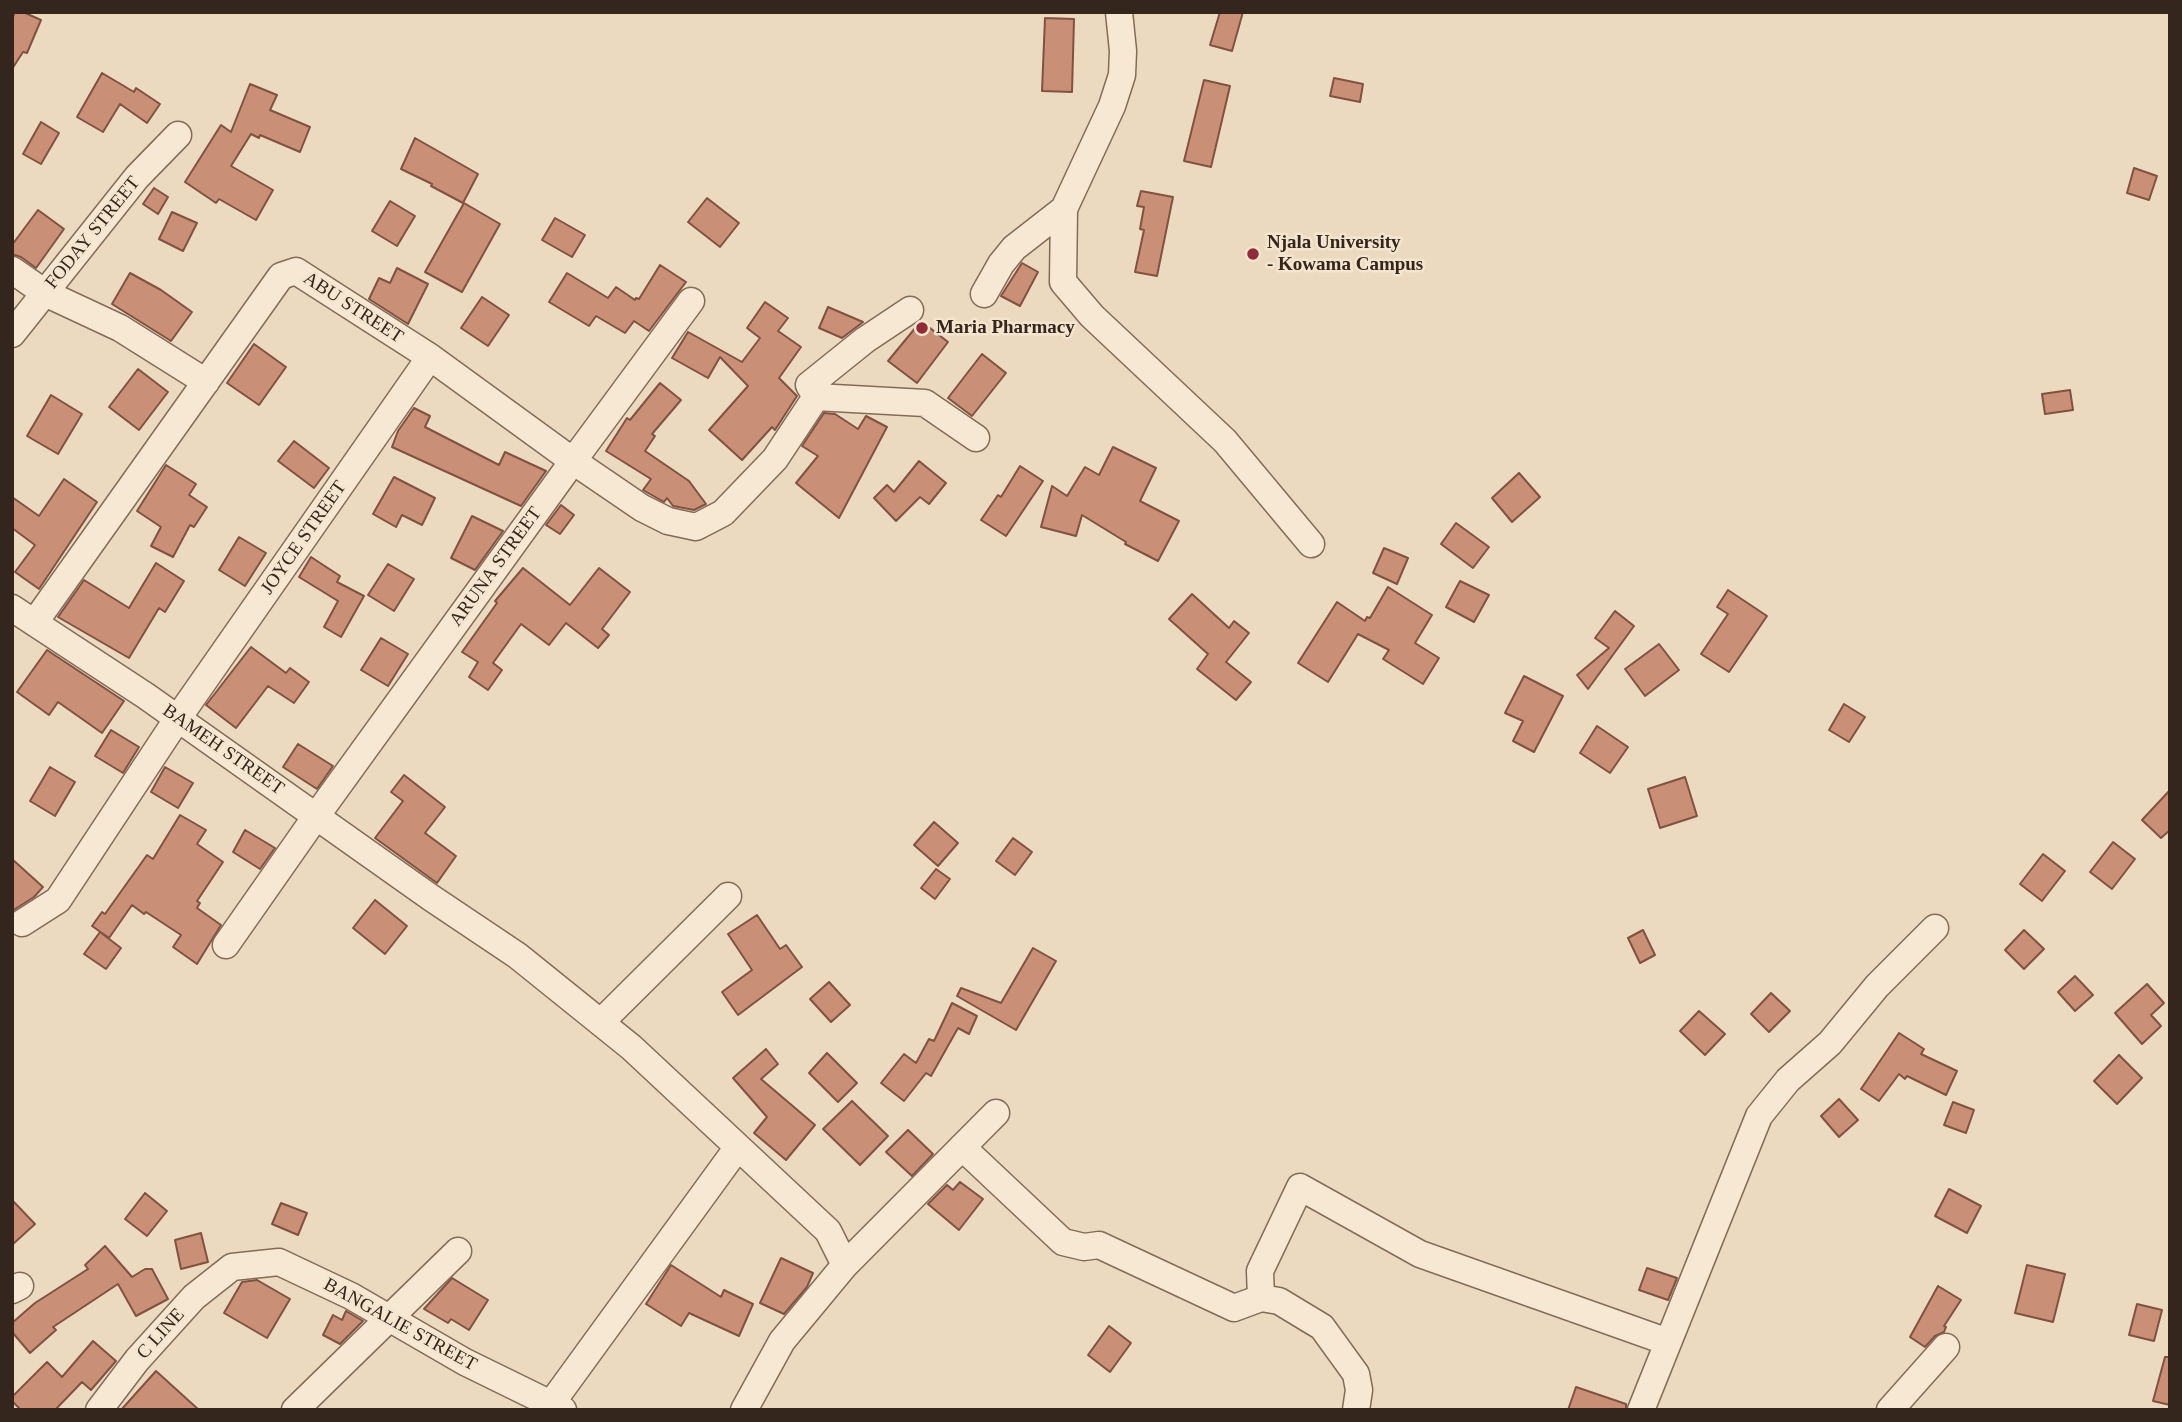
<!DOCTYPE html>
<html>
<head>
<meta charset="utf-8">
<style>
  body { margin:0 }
  #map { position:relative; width:2182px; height:1422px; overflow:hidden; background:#ecdac0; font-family:"Times New Roman",serif }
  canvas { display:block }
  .frame { position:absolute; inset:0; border:14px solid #34251d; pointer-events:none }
</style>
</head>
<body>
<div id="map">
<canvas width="2182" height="1422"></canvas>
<div class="frame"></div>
</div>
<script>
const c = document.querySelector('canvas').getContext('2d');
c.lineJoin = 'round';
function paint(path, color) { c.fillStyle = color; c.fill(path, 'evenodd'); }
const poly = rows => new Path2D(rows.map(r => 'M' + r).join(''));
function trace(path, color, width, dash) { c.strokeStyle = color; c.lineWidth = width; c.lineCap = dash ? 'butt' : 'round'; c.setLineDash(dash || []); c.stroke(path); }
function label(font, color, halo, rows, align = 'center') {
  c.font = font + ' "Times New Roman",serif'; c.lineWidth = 5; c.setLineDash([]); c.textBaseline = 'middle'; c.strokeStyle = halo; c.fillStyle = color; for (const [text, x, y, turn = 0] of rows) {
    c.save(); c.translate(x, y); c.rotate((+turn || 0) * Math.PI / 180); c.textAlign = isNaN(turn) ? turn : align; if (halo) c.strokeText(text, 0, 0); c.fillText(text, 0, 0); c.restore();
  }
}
const building = poly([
  [15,12,23,12,41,20,27,53,23,52,12,69,12,19,15,12],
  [1220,12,1243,12,1232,51,1210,45,1220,12],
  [1045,18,1074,19,1072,92,1042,91,1045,18],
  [102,73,134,92,136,88,160,104,147,123,120,104,103,132,77,117,102,73],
  [1334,78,1363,84,1360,102,1330,96,1334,78],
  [1204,80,1230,86,1211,167,1184,161,1204,80],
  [250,84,277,95,270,110,310,127,300,152,260,135,259,138,251,134,231,166,273,190,256,220,219,199,216,203,185,182,221,125,231,132,250,84],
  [41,122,59,133,41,164,23,154,41,122],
  [415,138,478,174,463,203,431,186,432,184,401,169,415,138],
  [2134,168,2157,176,2149,200,2127,193,2134,168],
  [154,188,168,197,158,214,143,204,154,188],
  [1141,191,1173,197,1157,276,1135,272,1144,230,1140,229,1144,207,1137,206,1141,191],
  [707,198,739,223,720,247,688,222,707,198],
  [390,201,415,216,397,246,372,231,390,201],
  [464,203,500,224,462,292,425,272,464,203],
  [38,210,64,229,36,268,21,257,12,254,12,245,38,210],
  [172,212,197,223,183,251,159,239,172,212],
  [555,218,585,235,572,257,542,240,555,218],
  [1022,263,1038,272,1020,306,1001,296,1022,263],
  [660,265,686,282,649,331,634,321,625,333,596,316,589,326,549,302,567,273,608,298,616,287,635,300,636,298,639,299,660,265],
  [397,268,428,284,408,324,369,299,379,278,390,283,397,268],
  [130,273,161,290,192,312,171,341,112,304,130,273],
  [482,297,509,315,488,346,461,328,482,297],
  [765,302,788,318,778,331,801,347,779,378,797,396,775,430,772,427,742,460,709,430,748,386,720,357,708,378,672,358,688,332,742,362,760,338,747,328,765,302],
  [828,307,863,322,842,338,819,328,828,307],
  [921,321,948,342,917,383,888,361,921,321],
  [254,344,286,367,259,405,227,383,254,344],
  [982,354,1006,373,972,416,948,398,982,354],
  [138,369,168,392,139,430,109,407,138,369],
  [660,383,681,400,652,434,655,436,645,451,689,481,706,504,694,510,673,506,667,498,664,502,643,490,651,479,606,451,627,418,630,420,660,383],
  [2070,390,2073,410,2045,414,2042,394,2070,390],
  [51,395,82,414,58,454,27,436,51,395],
  [414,408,430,416,425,427,499,465,505,452,546,471,521,506,392,447,398,431,414,408],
  [824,413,835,414,858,429,866,416,887,427,839,518,796,483,818,456,802,446,824,413],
  [294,441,329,468,314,488,278,461,294,441],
  [1113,447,1156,468,1140,501,1179,521,1158,561,1125,544,1126,542,1082,515,1076,536,1041,527,1052,486,1067,496,1085,467,1099,475,1113,447],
  [919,461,946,483,929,504,920,497,896,521,874,498,887,485,894,492,919,461],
  [166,465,196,484,189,495,207,507,194,527,190,525,173,557,151,546,161,527,137,511,166,465],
  [1020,466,1043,481,1006,536,981,520,998,495,1001,497,1020,466],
  [1519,473,1540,497,1512,522,1492,498,1519,473],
  [394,477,435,498,422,525,402,515,396,527,373,514,394,477],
  [64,479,97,502,39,589,15,572,35,545,12,528,12,497,39,516,64,479],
  [561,505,574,515,560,534,546,525,561,505],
  [472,516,503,531,475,570,451,558,472,516],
  [1456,523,1489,547,1473,568,1441,544,1456,523],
  [239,537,266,553,245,586,219,570,239,537],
  [1384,548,1408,558,1397,584,1373,573,1384,548],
  [311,557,340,576,337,582,364,596,341,637,324,627,338,601,299,577,311,557],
  [156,563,184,581,165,612,159,608,129,658,58,617,84,580,129,608,156,563],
  [388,564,414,579,394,611,368,595,388,564],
  [523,568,570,605,599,568,630,592,602,629,609,635,598,648,566,623,549,645,521,624,493,663,502,670,488,690,469,677,478,662,462,652,497,603,495,601,523,568],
  [1460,581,1489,595,1474,622,1446,607,1460,581],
  [1388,587,1432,615,1415,643,1439,658,1423,684,1383,659,1389,650,1358,634,1328,682,1298,663,1337,602,1365,621,1367,617,1370,618,1388,587],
  [1728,590,1767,616,1729,672,1701,654,1728,614,1717,607,1728,590],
  [1192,594,1229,628,1234,621,1249,633,1226,662,1251,682,1236,700,1197,669,1208,654,1169,619,1192,594],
  [1615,611,1634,626,1588,689,1577,675,1609,648,1595,638,1615,611],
  [381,638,408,654,388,686,361,670,381,638],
  [1659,644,1679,670,1645,696,1625,669,1659,644],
  [251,647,286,673,290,668,309,682,294,703,268,686,236,728,206,705,251,647],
  [47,650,124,701,102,733,58,702,49,715,17,692,47,650],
  [1524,676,1563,696,1534,752,1513,741,1523,721,1505,713,1524,676],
  [1844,704,1865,717,1849,742,1829,730,1844,704],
  [1597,726,1628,747,1610,773,1580,753,1597,726],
  [111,730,139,747,123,773,95,756,111,730],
  [298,744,333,766,317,789,283,767,298,744],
  [50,767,75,782,55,816,30,801,50,767],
  [165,767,193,783,178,808,151,792,165,767],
  [404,775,445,807,425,833,456,856,437,883,375,838,403,801,391,792,404,775],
  [1685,777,1697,816,1660,828,1648,789,1685,777],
  [2170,790,2170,830,2161,838,2142,820,2170,790],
  [180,815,206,830,197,844,223,862,197,901,200,903,197,908,221,925,197,964,173,947,181,935,146,912,144,914,132,905,109,938,92,926,102,912,105,914,147,855,153,859,180,815],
  [934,822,958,843,938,866,914,845,934,822],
  [245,830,275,848,260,869,233,852,245,830],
  [1013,838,1032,852,1015,875,996,861,1013,838],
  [2113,842,2135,859,2112,889,2090,872,2113,842],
  [2043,854,2065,871,2042,901,2020,884,2043,854],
  [12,859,43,887,34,897,12,911,12,859],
  [936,869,950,879,935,899,921,888,936,869],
  [375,900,407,926,385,954,353,928,375,900],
  [757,915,780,949,786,945,802,967,738,1015,722,992,752,970,728,934,757,915],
  [1643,930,1655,955,1640,963,1628,938,1643,930],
  [2024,930,2044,949,2024,969,2005,950,2024,930],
  [100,932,121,948,106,969,84,954,100,932],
  [1033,948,1056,961,1016,1030,957,996,961,988,1001,1003,1033,948],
  [2075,976,2093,995,2075,1011,2058,992,2075,976],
  [829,982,850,1005,831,1022,810,999,829,982],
  [2147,984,2164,1003,2151,1015,2161,1026,2142,1044,2115,1013,2147,984],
  [1771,993,1790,1011,1769,1032,1751,1014,1771,993],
  [952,1003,977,1016,969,1034,958,1028,931,1076,926,1073,904,1101,881,1083,904,1054,916,1063,929,1039,934,1041,952,1003],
  [1699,1011,1725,1034,1705,1055,1680,1031,1699,1011],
  [1899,1033,1924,1049,1921,1054,1957,1071,1946,1095,1907,1076,1905,1079,1899,1074,1879,1101,1861,1089,1899,1033],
  [766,1049,778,1064,761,1079,815,1125,786,1160,754,1133,767,1117,733,1078,766,1049],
  [827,1053,857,1083,838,1102,809,1073,827,1053],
  [2119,1055,2142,1078,2117,1104,2094,1081,2119,1055],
  [1839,1099,1858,1120,1839,1137,1821,1116,1839,1099],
  [852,1101,888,1136,860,1165,823,1129,852,1101],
  [1953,1102,1974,1110,1966,1133,1944,1125,1953,1102],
  [908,1130,933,1154,912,1176,886,1152,908,1130],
  [960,1182,983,1199,959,1230,928,1204,947,1185,953,1190,960,1182],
  [1949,1189,1981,1206,1967,1233,1935,1216,1949,1189],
  [145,1193,167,1211,147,1236,125,1219,145,1193],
  [12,1200,35,1224,12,1245,12,1200],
  [281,1203,307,1213,298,1235,272,1224,281,1203],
  [201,1233,208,1262,181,1269,175,1240,201,1233],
  [105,1246,132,1277,145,1269,152,1269,168,1299,136,1316,118,1284,53,1327,56,1330,30,1353,12,1332,12,1323,35,1303,88,1269,85,1265,105,1246],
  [781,1258,813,1273,807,1287,784,1314,760,1303,781,1258],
  [671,1265,721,1297,724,1290,753,1304,739,1336,689,1313,681,1326,646,1304,671,1265],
  [2027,1265,2065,1274,2053,1322,2015,1313,2027,1265],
  [1647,1268,1677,1278,1668,1300,1639,1290,1647,1268],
  [452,1278,488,1300,469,1330,451,1319,448,1323,424,1309,452,1278],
  [257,1280,290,1299,267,1338,224,1313,242,1282,257,1280],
  [1938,1286,1961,1300,1944,1326,1946,1327,1944,1332,1935,1336,1925,1347,1910,1337,1938,1286],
  [2137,1304,2162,1310,2154,1341,2129,1335,2137,1304],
  [346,1311,363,1321,340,1344,323,1335,333,1315,342,1320,346,1311],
  [1109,1326,1131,1343,1110,1372,1088,1355,1109,1326],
  [93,1341,116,1361,91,1390,82,1382,55,1410,21,1410,12,1401,12,1397,47,1362,62,1377,93,1341],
  [2165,1357,2170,1357,2170,1405,2153,1401,2165,1357],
  [156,1371,199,1410,121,1410,156,1371],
  [1576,1387,1626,1404,1626,1410,1568,1410,1576,1387]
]);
const minor = poly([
  [1119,12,1123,51,1122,75,1112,106,1064,209,1063,282,1092,316,1225,441,1311,544],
  [12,270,45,293,120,328,206,382],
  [984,294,1001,264,1014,248,1064,209],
  [12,334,137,177,178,135],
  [816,397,925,403,976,438],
  [12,608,146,696,430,897,518,956,631,1047,828,1231,845,1265],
  [35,622,281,276,296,271,430,357,573,461,691,301],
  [22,923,58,900,178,718,430,357],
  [226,945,317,815,573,461,642,508,668,521,696,527,723,513,775,459,816,397,809,385,865,340,910,310],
  [601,1022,728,896],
  [962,1147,1063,1242,1084,1247,1099,1245,1234,1308,1261,1298,1279,1301,1322,1327,1356,1374,1359,1390,1356,1410],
  [12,1290,20,1286],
  [1261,1298,1260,1271,1300,1187,1420,1254,1668,1342],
  [551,1404,738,1147],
  [99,1410,137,1360,194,1297,232,1267,279,1262,351,1296,465,1362,563,1410],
  [295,1410,458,1251],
  [744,1410,782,1341,845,1265,996,1113],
  [1641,1410,1759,1116,1788,1080,1830,1043,1877,986,1935,928],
  [1890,1410,1946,1347]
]);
const markers = [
  [1253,254,7,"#902b38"],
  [922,328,7,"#902b38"]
];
const streetNames = [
  ["FODAY STREET",93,233,-51],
  ["ABU STREET",353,308,33],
  ["JOYCE STREET",304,538,-55],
  ["ARUNA STREET",496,567,-54],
  ["BAMEH STREET",223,750,35],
  ["BANGALIE STREET",400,1325,29],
  ["C LINE",161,1334,-48]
];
const poiNames = [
  ["Njala University",1267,243],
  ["- Kowama Campus",1267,265],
  ["Maria Pharmacy",936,328]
];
paint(building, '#c98f77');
trace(building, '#825240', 2);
trace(minor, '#846b59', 29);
trace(minor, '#f7e8d3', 26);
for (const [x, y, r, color] of markers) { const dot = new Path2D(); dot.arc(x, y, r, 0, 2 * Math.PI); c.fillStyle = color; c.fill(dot); trace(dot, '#f4e5cf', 2.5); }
label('19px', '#34251d', '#f4e5cf', streetNames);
label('bold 19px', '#34251d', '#f4e5cf', poiNames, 'left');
</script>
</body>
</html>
